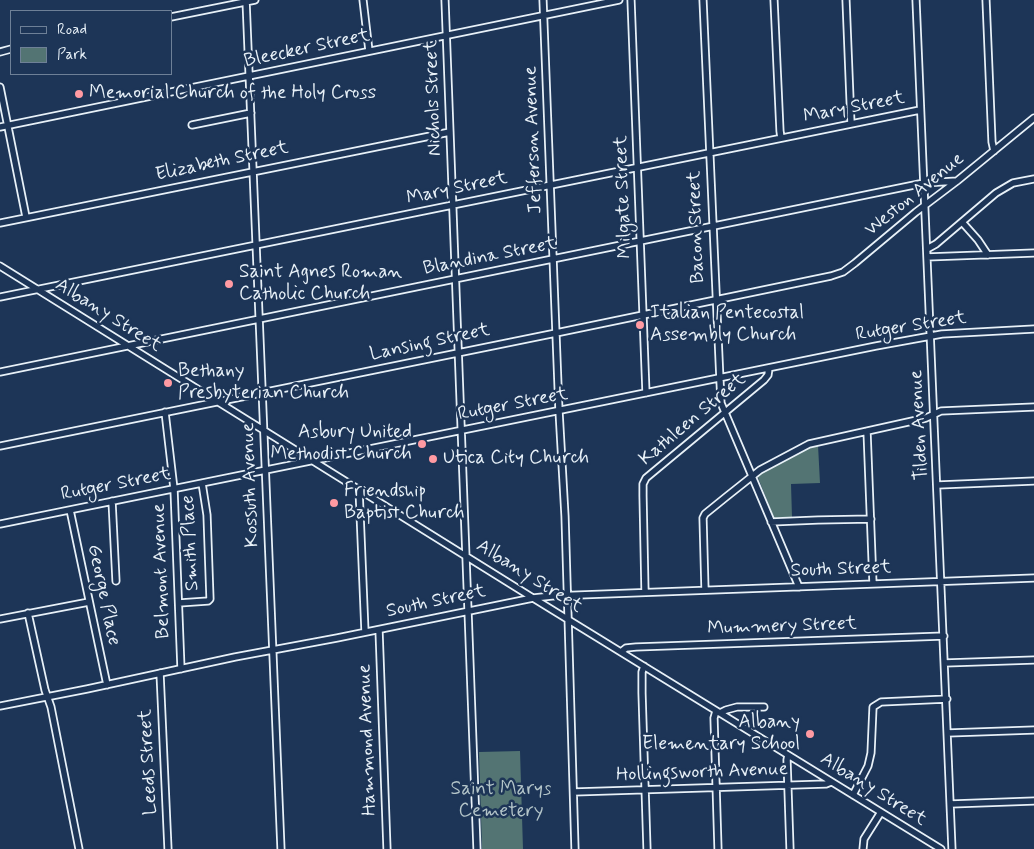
<!DOCTYPE html>
<html>
<head>
<meta charset="utf-8">
<style>
  body { margin:0 }
  #map { position:relative; width:1034px; height:849px; overflow:hidden; background:#1d3557; font-family:Mynerve,sans-serif }
  canvas { display:block }
  .legend { position:absolute; left:10px; top:10px; width:162px; height:65px; box-sizing:border-box; background:#1d3557; border:1px solid #6e8097; margin:0; padding:6px 9px; list-style:none; font-size:15px; color:#e8f1f8 }
  .legend li { display:flex; align-items:center; gap:10px; height:25px }
  .legend b { width:25px; border:1px solid #6e8097 }
</style>
</head>
<body>
<div id="map">
<canvas width="1034" height="849"></canvas>
<ul class="legend">
<li><b style="height:6px;background:#1d3557"></b>Road</li>
<li><b style="height:14px;background:#537473"></b>Park</li>
</ul>
</div>
<script>
const c = document.querySelector('canvas').getContext('2d');
c.lineJoin = 'round';
function paint(path, color) { c.fillStyle = color; c.fill(path, 'evenodd'); }
const poly = rows => new Path2D(rows.map(r => 'M' + r).join(''));
function trace(path, color, width, dash) { c.strokeStyle = color; c.lineWidth = width; c.lineCap = dash ? 'butt' : 'round'; c.setLineDash(dash || []); c.stroke(path); }
function label(font, color, halo, rows, align = 'center') {
  c.font = font + ' Mynerve,sans-serif'; c.lineWidth = 5; c.setLineDash([]); c.textBaseline = 'middle'; c.strokeStyle = halo; c.fillStyle = color; for (const [text, x, y, turn = 0] of rows) {
    c.save(); c.translate(x, y); c.rotate((+turn || 0) * Math.PI / 180); c.textAlign = isNaN(turn) ? turn : align; if (halo) c.strokeText(text, 0, 0); c.fillText(text, 0, 0); c.restore();
  }
}
const green = poly([
  [818,445,820,483,791,484,792,517,774,518,757,475,807,448],
  [520,751,523,849,482,849,479,752]
]);
const minor = poly([
  [246,0,281,849],
  [363,0,369,51],
  [445,0,477,849],
  [543,0,559,411,565,516,575,849],
  [631,0,646,393],
  [703,0,721,403,799,587],
  [774,0,780,131,781,138],
  [846,0,851,124],
  [916,0,952,849],
  [986,0,992,142,994,151],
  [171,17,255,0],
  [0,52,11,49],
  [0,87,26,217],
  [192,125,251,113],
  [0,127,619,0],
  [962,222,978,240,988,255],
  [0,223,450,132],
  [927,249,936,244,996,193,1013,183,1034,179],
  [927,257,1034,253],
  [0,266,533,598,941,849],
  [0,297,920,110],
  [0,372,924,183,957,181],
  [165,412,174,489,181,669],
  [867,431,873,584],
  [0,446,556,333,831,276,843,272,855,263,916,212,957,181,1034,118],
  [938,485,1034,481],
  [359,489,365,632],
  [112,501,116,581],
  [70,510,107,685],
  [771,522,818,520,871,519],
  [0,524,876,346,942,334,1034,329],
  [705,590,703,518,705,514,726,497,760,470,809,444,926,418,941,411,1034,407],
  [645,592,643,496,643,484,646,478,764,380,768,375,769,368],
  [179,603,208,601,210,599,207,515,202,483],
  [28,613,45,690,51,707,79,849],
  [0,619,89,602],
  [379,630,387,849],
  [621,652,626,648,636,647,944,636],
  [945,663,1034,660],
  [644,666,642,672,642,693,647,849],
  [160,673,168,849],
  [0,706,87,689,235,657,337,638,533,598,552,596,1034,578],
  [716,711,714,718,718,849],
  [720,713,726,710,737,707,764,707],
  [948,733,1034,730],
  [788,755,787,760,790,849],
  [574,792,826,784,831,782],
  [853,795,868,766,871,753,873,707,881,702,947,699],
  [951,804,1034,801],
  [863,849,864,839,881,812]
]);
const markers = [
  [79,94,5,"#ff9aa2"],
  [229,284,5,"#ff9aa2"],
  [640,325,5,"#ff9aa2"],
  [168,383,5,"#ff9aa2"],
  [422,444,5,"#ff9aa2"],
  [433,459,5,"#ff9aa2"],
  [334,503,5,"#ff9aa2"],
  [810,734,5,"#ff9aa2"]
];
const streetNames = [
  ["Bleecker Street",307,49,-12],
  ["Nichols Street",434,98,-92],
  ["Mary Street",854,108,-11],
  ["Jefferson Avenue",534,140,-92],
  ["Elizabeth Street",222,162,-12],
  ["Mary Street",457,189,-12],
  ["Weston Avenue",915,195,-39],
  ["Milgate Street",624,197,-92],
  ["Bacon Street",697,227,-92],
  ["Blandina Street",490,257,-11],
  ["Albany Street",108,316,32],
  ["Rutger Street",911,327,-9],
  ["Lansing Street",430,343,-12],
  ["Rutger Street",513,405,-11],
  ["Kathleen Street",693,420,-40],
  ["Tilden Avenue",920,425,-93],
  ["Rutger Street",116,485,-11],
  ["Kossuth Avenue",251,485,-92],
  ["Smith Place",191,543,-93],
  ["South Street",841,570,-2],
  ["Belmont Avenue",162,571,-92],
  ["Albany Street",529,577,32],
  ["George Place",103,595,78],
  ["South Street",436,602,-12],
  ["Mummery Street",782,627,-2],
  ["Hammond Avenue",368,740,-92],
  ["Leeds Street",149,762,-93],
  ["Hollingsworth Avenue",702,773,-2],
  ["Albany Street",873,790,32]
];
const poiNames = [
  ["Memorial Church of the Holy Cross",89,94],
  ["Saint Agnes Roman",239,273],
  ["Catholic Church",239,295],
  ["Italian Pentecostal",650,314],
  ["Assembly Church",650,336],
  ["Bethany",178,372],
  ["Presbyterian Church",178,394],
  ["Asbury United",412,433,"right"],
  ["Methodist Church",412,455,"right"],
  ["Utica City Church",443,459],
  ["Friendship",344,492],
  ["Baptist Church",344,514],
  ["Albany",800,723,"right"],
  ["Elementary School",800,745,"right"]
];
const parkNames = [
  ["Saint Marys",501,790],
  ["Cemetery",501,812]
];
paint(green, '#537473');
trace(minor, '#e8f1f8', 9);
trace(minor, '#1d3557', 5.5);
for (const [x, y, r, color] of markers) { const dot = new Path2D(); dot.arc(x, y, r, 0, 2 * Math.PI); c.fillStyle = color; c.fill(dot); trace(dot, '#1d3557', 2); }
label('19px', '#e8f1f8', '#1d3557', streetNames);
label('19px', '#e8f1f8', '#1d3557', poiNames, 'left');
label('19px', '#b4c5c9', '#1d3557', parkNames);
</script>
</body>
</html>
